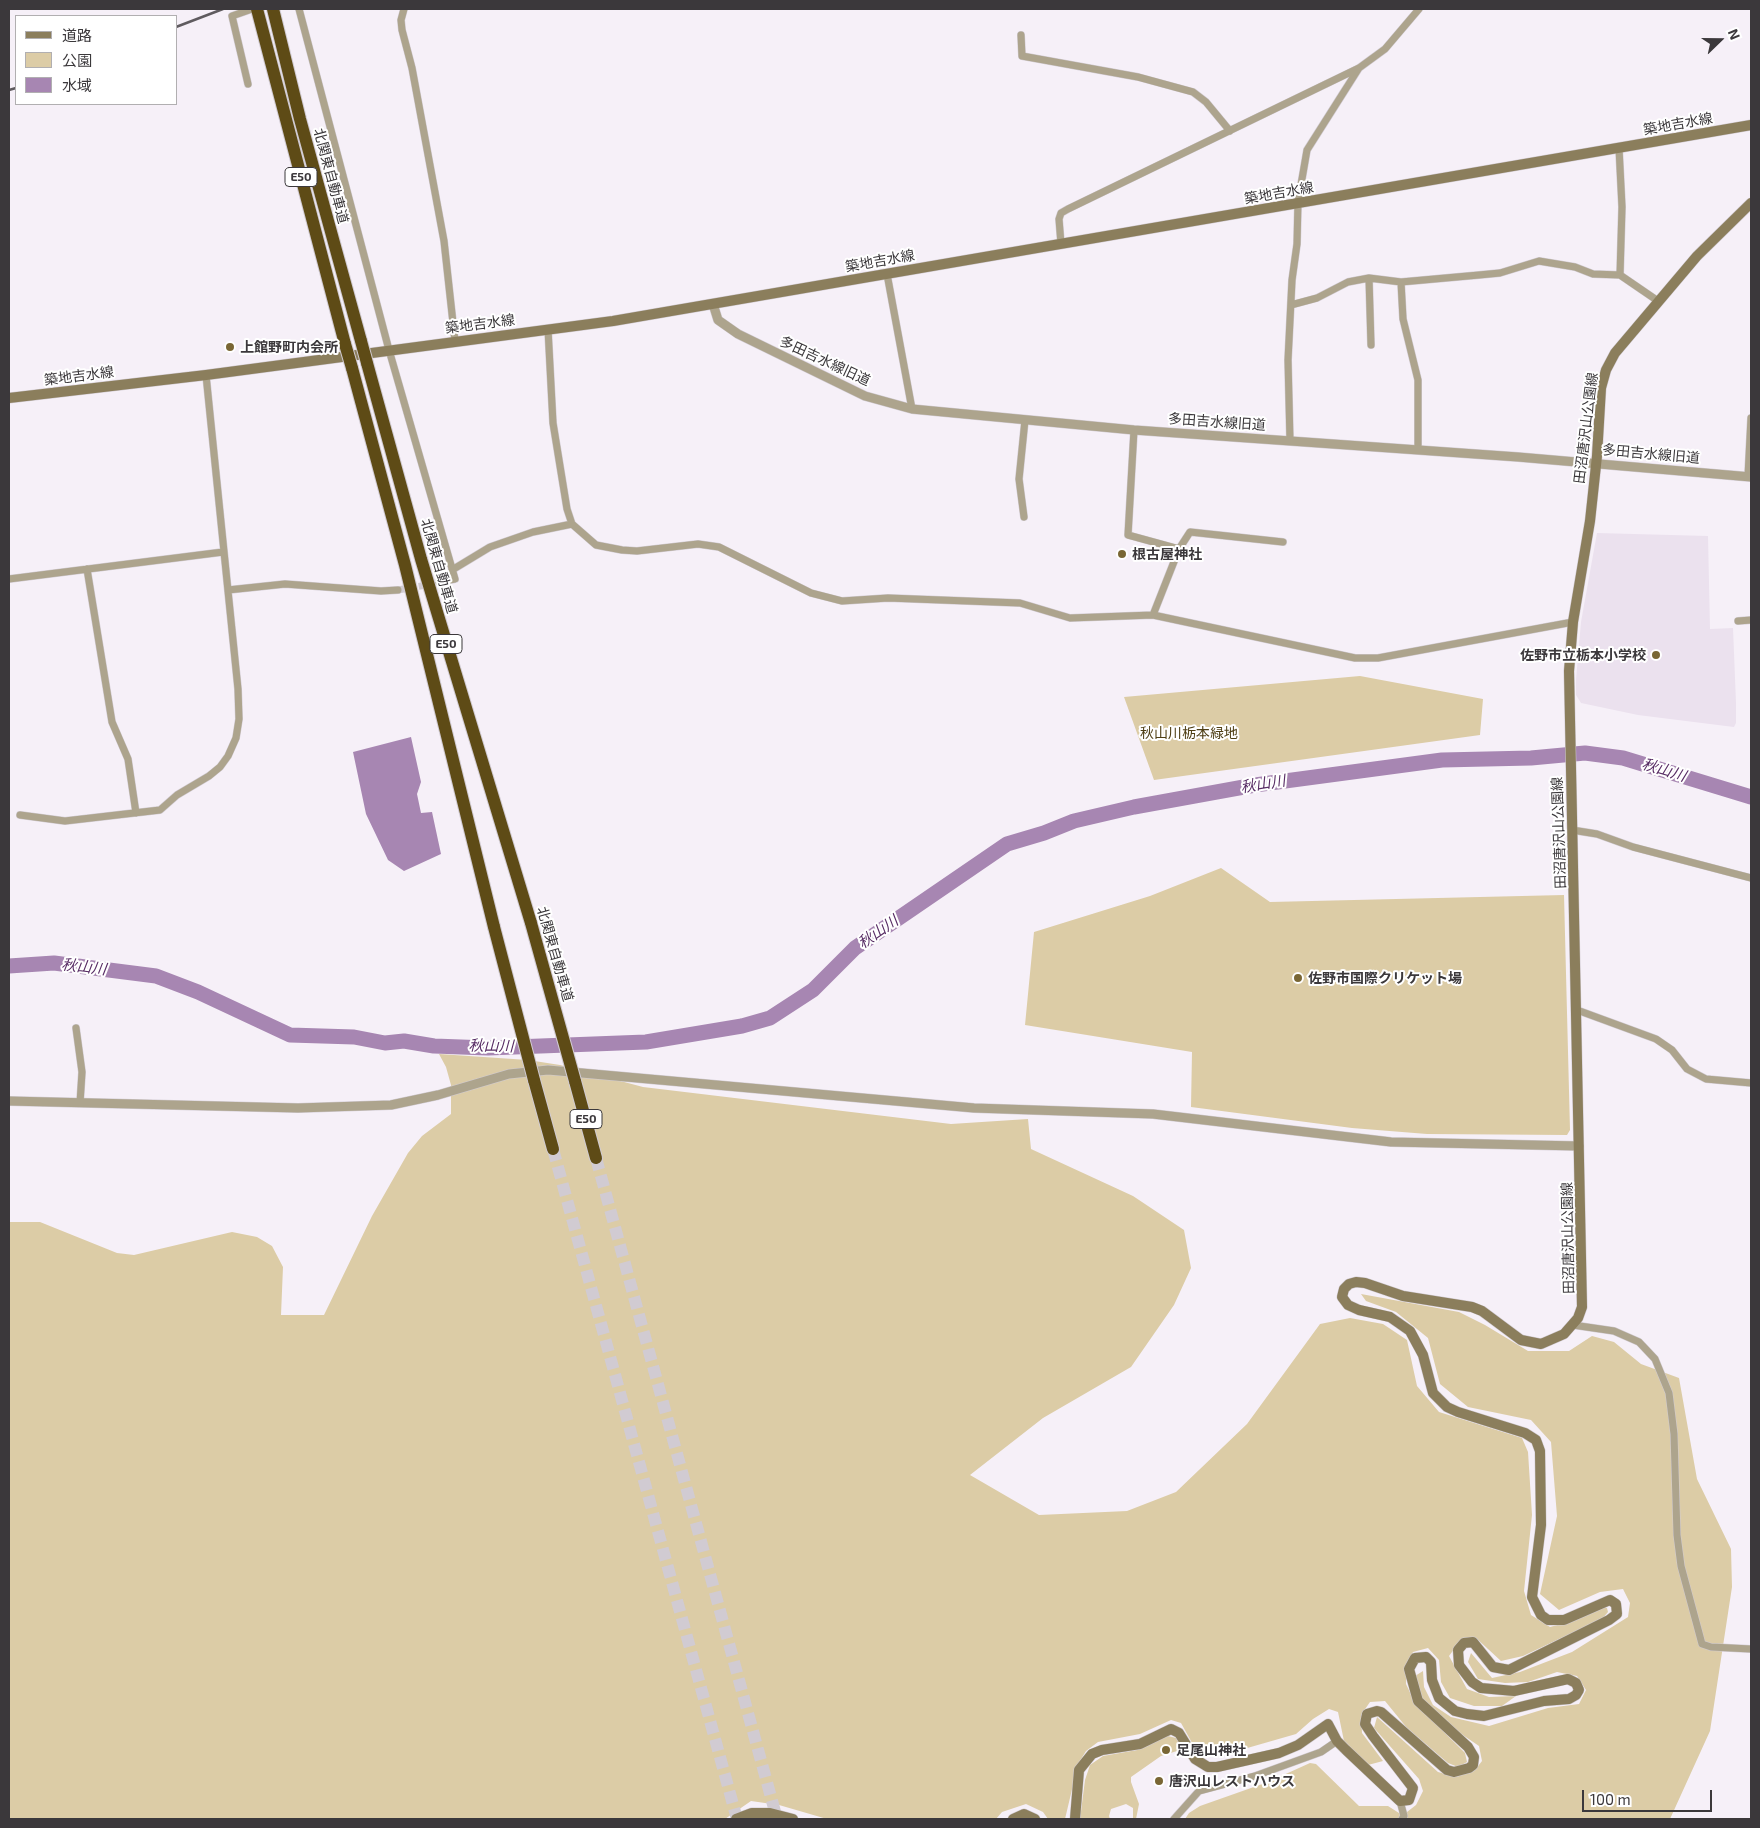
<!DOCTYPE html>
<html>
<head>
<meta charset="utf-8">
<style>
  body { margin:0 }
  #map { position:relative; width:1760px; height:1828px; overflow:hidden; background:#f6f0f8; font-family:"Exo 2","Noto Sans JP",sans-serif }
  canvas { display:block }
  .frame { position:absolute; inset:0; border:10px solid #3b383b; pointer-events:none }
  .legend { position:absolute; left:15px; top:15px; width:162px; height:90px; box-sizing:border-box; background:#fff; border:1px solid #b1afb1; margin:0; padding:6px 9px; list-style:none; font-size:15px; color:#3b383b }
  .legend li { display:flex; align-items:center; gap:10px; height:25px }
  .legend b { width:25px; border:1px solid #b1afb1 }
  .north { position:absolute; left:1695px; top:15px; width:50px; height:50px; -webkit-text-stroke:4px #fff; paint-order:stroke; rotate:68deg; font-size:14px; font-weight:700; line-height:20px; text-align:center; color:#3b383b }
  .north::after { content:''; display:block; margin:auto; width:18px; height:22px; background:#3b383b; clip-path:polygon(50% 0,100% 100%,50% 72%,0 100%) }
  .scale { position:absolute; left:1582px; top:1790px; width:130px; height:22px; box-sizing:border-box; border:2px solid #3b383b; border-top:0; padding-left:6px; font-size:15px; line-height:18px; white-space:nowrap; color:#3b383b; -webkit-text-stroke:4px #fff; paint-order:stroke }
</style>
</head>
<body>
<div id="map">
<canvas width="1760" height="1828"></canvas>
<div class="frame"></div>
<ul class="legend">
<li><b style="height:6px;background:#8b7e5c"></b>道路</li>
<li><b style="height:14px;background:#dccca6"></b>公園</li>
<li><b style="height:14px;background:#a786b2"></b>水域</li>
</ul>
<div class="north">N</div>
<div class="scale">100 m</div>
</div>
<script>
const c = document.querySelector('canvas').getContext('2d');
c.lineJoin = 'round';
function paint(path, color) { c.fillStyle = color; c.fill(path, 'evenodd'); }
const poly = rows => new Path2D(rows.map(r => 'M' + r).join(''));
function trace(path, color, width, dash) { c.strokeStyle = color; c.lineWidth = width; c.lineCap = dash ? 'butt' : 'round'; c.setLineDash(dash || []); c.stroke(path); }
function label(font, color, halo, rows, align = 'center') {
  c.font = font + ' "Exo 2","Noto Sans JP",sans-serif'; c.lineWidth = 4; c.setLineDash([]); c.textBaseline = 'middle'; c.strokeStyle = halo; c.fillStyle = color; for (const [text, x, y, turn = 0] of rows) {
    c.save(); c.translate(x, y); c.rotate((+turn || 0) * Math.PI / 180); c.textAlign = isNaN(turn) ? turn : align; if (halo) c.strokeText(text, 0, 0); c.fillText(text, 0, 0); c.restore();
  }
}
const built = poly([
  [1597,533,1708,536,1710,629,1733,628,1736,703,1736,723,1734,727,1638,715,1581,703,1576,695,1576,680,1581,622]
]);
const green = poly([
  [1360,676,1483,699,1480,735,1154,780,1124,697],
  [1221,868,1270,902,1564,895,1570,1130,1567,1135,1427,1134,1352,1128,1191,1107,1192,1052,1025,1025,1034,932,1150,896],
  [439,1054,528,1060,560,1065,643,1087,951,1124,1028,1119,1031,1149,1133,1196,1184,1230,1191,1268,1174,1305,1131,1367,1043,1418,970,1475,1039,1515,1127,1511,1176,1492,1247,1424,1320,1324,1350,1318,1383,1324,1407,1340,1417,1386,1439,1412,1522,1438,1528,1452,1532,1515,1524,1591,1531,1615,1550,1627,1572,1621,1600,1608,1607,1608,1608,1612,1602,1619,1523,1656,1501,1661,1475,1637,1461,1640,1449,1656,1467,1689,1489,1697,1516,1696,1502,1706,1474,1706,1450,1698,1441,1682,1439,1660,1428,1648,1413,1652,1406,1664,1406,1684,1415,1703,1465,1753,1467,1762,1458,1767,1448,1763,1407,1728,1385,1701,1370,1702,1361,1715,1362,1733,1383,1761,1368,1765,1344,1741,1338,1712,1329,1709,1313,1719,1296,1734,1216,1757,1196,1750,1181,1723,1171,1720,1140,1734,1098,1742,1086,1751,1078,1764,1065,1819,1048,1819,1043,1812,1026,1804,1002,1812,996,1819,827,1819,779,1805,751,1801,725,1819,9,1819,9,1222,40,1222,117,1253,134,1255,232,1232,257,1237,272,1246,283,1267,281,1315,324,1315,372,1216,408,1153,422,1136,451,1114,451,1085,446,1067],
  [1361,1294,1459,1312,1485,1325,1528,1351,1569,1351,1592,1336,1614,1342,1641,1364,1679,1378,1697,1479,1731,1549,1732,1587,1710,1731,1670,1819,1185,1819,1189,1813,1200,1806,1268,1782,1310,1763,1316,1764,1359,1806,1388,1806,1399,1813,1407,1812,1416,1805,1423,1791,1419,1779,1374,1728,1377,1717,1438,1772,1456,1777,1475,1770,1482,1761,1479,1746,1451,1727,1419,1696,1415,1676,1423,1671,1424,1687,1433,1705,1451,1717,1489,1726,1548,1708,1579,1704,1586,1690,1577,1676,1557,1672,1528,1682,1505,1683,1478,1679,1468,1662,1471,1653,1492,1678,1520,1672,1572,1652,1628,1617,1630,1603,1623,1589,1600,1592,1559,1610,1540,1594,1557,1516,1551,1442,1531,1420,1468,1407,1440,1384,1428,1338,1396,1312,1366,1301],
  [1168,1736,1176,1738,1180,1743,1177,1751,1161,1756,1131,1777,1131,1782,1139,1804,1136,1819,1133,1819,1133,1808,1126,1804,1111,1809,1109,1816,1110,1819,1080,1819,1085,1780,1090,1765,1103,1756,1137,1750]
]);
const water = poly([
  [411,737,421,782,417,794,421,813,432,812,441,854,404,871,388,860,366,814,353,752]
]);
const river = poly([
  [9,966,54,963,156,976,198,992,290,1035,354,1037,385,1043,404,1041,434,1046,488,1048,646,1042,742,1026,770,1018,813,990,855,948,1007,844,1044,833,1074,821,1134,807,1255,785,1442,760,1531,758,1585,753,1623,758,1751,797]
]);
const minorTunnel = poly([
  [398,590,432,584]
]);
const motorwayTunnel = poly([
  [553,1149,737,1819],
  [596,1158,777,1819]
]);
const minor = poly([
  [299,9,389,350,455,579,439,582],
  [404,9,401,20,402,30,412,68,444,241,455,341],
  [1021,35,1022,56,1138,77,1193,92,1206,102,1230,131],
  [248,84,232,16,252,9],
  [1619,148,1622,207,1620,275],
  [1061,244,1059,219,1061,213,1068,209,1359,68,1385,49,1419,9],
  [887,274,912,409],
  [1369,278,1371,345],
  [1401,282,1403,319,1418,380,1418,450],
  [1291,305,1317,298,1348,282,1369,278,1401,282,1479,275,1500,273,1539,261,1575,267,1593,274,1620,275,1658,301],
  [548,329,553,423,567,509,572,524,596,545,622,550,637,551,698,544,719,547,811,593,842,601,888,598,1020,603,1070,618,1153,615,1355,658,1378,658,1573,622],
  [1134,430,1128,535,1179,549],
  [1290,441,1288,360,1292,280,1297,244,1298,202,1307,150,1359,68],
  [1748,476,1751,418],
  [1024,517,1019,479,1025,420],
  [87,569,112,722,128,759,136,813],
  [452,570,490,547,533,532,572,524],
  [9,579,223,552],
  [228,590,285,584,381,591,398,590],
  [1153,615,1179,549,1190,532,1283,542],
  [1738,621,1751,620],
  [20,815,65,821,160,810,177,795,209,776,220,767,228,756,236,738,239,719,238,689,206,375],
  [1572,830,1597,834,1633,847,1751,878],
  [1577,1010,1656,1039,1672,1050,1687,1069,1706,1079,1751,1083],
  [76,1028,82,1072,80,1103],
  [1573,1325,1614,1331,1639,1342,1655,1359,1669,1393,1674,1434,1677,1535,1681,1566,1702,1644,1711,1647,1751,1649],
  [1400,1801,1404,1816,1402,1819],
  [1174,1819,1199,1791,1255,1776,1321,1752,1337,1741]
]);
const tertiary = poly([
  [713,304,718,320,738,334,865,396,912,409,1134,430,1518,457,1751,477],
  [9,1101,298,1108,391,1105,438,1095,509,1074,548,1070,974,1108,1153,1114,1391,1142,1579,1146]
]);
const secondary = poly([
  [9,398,206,375,613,321,1751,125],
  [736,1819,752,1813,770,1813,793,1819],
  [1013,1819,1024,1814,1035,1819],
  [1075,1819,1079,1770,1092,1754,1102,1750,1140,1744,1171,1729,1179,1733,1195,1759,1208,1767,1217,1767,1279,1753,1298,1745,1328,1724,1337,1741,1346,1750,1400,1801,1409,1800,1413,1788,1373,1736,1365,1724,1367,1714,1377,1711,1381,1712,1447,1770,1454,1772,1469,1768,1473,1765,1474,1757,1468,1747,1418,1701,1409,1669,1415,1658,1426,1657,1431,1662,1432,1680,1439,1698,1455,1711,1467,1714,1484,1716,1544,1701,1569,1699,1576,1695,1579,1690,1576,1683,1568,1679,1514,1691,1481,1688,1472,1682,1459,1665,1458,1650,1464,1643,1473,1642,1493,1667,1509,1670,1609,1620,1617,1614,1616,1604,1610,1600,1564,1620,1548,1620,1541,1615,1532,1597,1541,1525,1540,1451,1536,1440,1525,1433,1458,1412,1447,1407,1433,1393,1423,1355,1410,1331,1390,1317,1359,1310,1348,1305,1342,1297,1344,1289,1349,1284,1356,1282,1365,1283,1403,1296,1472,1307,1482,1311,1521,1340,1541,1344,1564,1334,1578,1318,1582,1307,1569,671,1573,622,1590,521,1597,456,1601,388,1606,370,1615,353,1697,256,1751,203]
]);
const motorway = poly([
  [257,9,345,344],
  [273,9,300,119,361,341],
  [367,363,421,559,531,923],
  [352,368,405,565,494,927],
  [534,1080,553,1149],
  [575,1081,596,1158]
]);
const rail = poly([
  [176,27,223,9],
  [9,90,16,88]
]);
const motorwayBridge = poly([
  [361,341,367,363],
  [345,344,352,368],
  [531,923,575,1081],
  [494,927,534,1080]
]);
const markers = [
  [230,347,5,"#796634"],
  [1122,554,5,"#796634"],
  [1656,655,5,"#796634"],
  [1298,978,5,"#796634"],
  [1166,1750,5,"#796634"],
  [1159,1781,5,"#796634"]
];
const shields = [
  [301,177,32],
  [446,644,32],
  [586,1119,32]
];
const shieldNames = [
  ["E50",301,177],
  ["E50",446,644],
  ["E50",586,1119]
];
const streetNames = [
  ["築地吉水線",1678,124,-10],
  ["北関東自動車道",331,176,75],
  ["築地吉水線",1279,193,-10],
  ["築地吉水線",880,261,-10],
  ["築地吉水線",480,324,-7],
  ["多田吉水線旧道",825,361,25],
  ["築地吉水線",79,376,-7],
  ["多田吉水線旧道",1217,422,4],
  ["田沼唐沢山公園線",1586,428,-83],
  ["多田吉水線旧道",1651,454,5],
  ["北関東自動車道",439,566,74],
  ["田沼唐沢山公園線",1559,833,-92],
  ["北関東自動車道",555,954,74],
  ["田沼唐沢山公園線",1568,1238,-91]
];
const poiNames = [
  ["上館野町内会所",240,347],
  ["根古屋神社",1132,554],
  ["佐野市立栃本小学校",1646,655,"right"],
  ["佐野市国際クリケット場",1308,978],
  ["足尾山神社",1176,1750],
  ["唐沢山レストハウス",1169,1781]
];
const parkNames = [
  ["秋山川栃本緑地",1189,733]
];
const waterNames = [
  ["秋山川",1664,770,17],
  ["秋山川",1263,784,-9],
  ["秋山川",878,932,-35],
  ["秋山川",84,967,7],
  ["秋山川",491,1046,1]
];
paint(built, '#ebe1ee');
paint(green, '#dccca6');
paint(water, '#a786b2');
trace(river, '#a786b2', 15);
trace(minorTunnel, '#d1cbd2', 7, [7, 3.5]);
trace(motorwayTunnel, '#d1cbd2', 12, [12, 6]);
trace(minor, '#d1cbd2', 8);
trace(tertiary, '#d1cbd2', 10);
trace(secondary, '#d1cbd2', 11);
trace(motorway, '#d1cbd2', 14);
trace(minor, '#ada48d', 7);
trace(tertiary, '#ada48d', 9);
trace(secondary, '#8b7e5c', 10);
trace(motorway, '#5e4b16', 12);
trace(rail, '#5f5b5f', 2.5);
trace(motorwayBridge, '#d1cbd2', 14, []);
trace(motorwayBridge, '#5e4b16', 12);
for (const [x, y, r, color] of markers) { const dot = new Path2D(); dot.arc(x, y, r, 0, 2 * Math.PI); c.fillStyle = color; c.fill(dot); trace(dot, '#fff', 2); }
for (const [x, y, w] of shields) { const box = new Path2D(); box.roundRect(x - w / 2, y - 9.5, w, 19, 4); c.fillStyle = '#fff'; c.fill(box); trace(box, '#3b383b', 1); }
label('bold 12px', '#3b383b', null, shieldNames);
label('14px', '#3b383b', '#fff', streetNames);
label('bold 14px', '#3b383b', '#fff', poiNames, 'left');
label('14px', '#4e3e14', '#fff', parkNames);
label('italic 15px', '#572c64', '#fff', waterNames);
</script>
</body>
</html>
